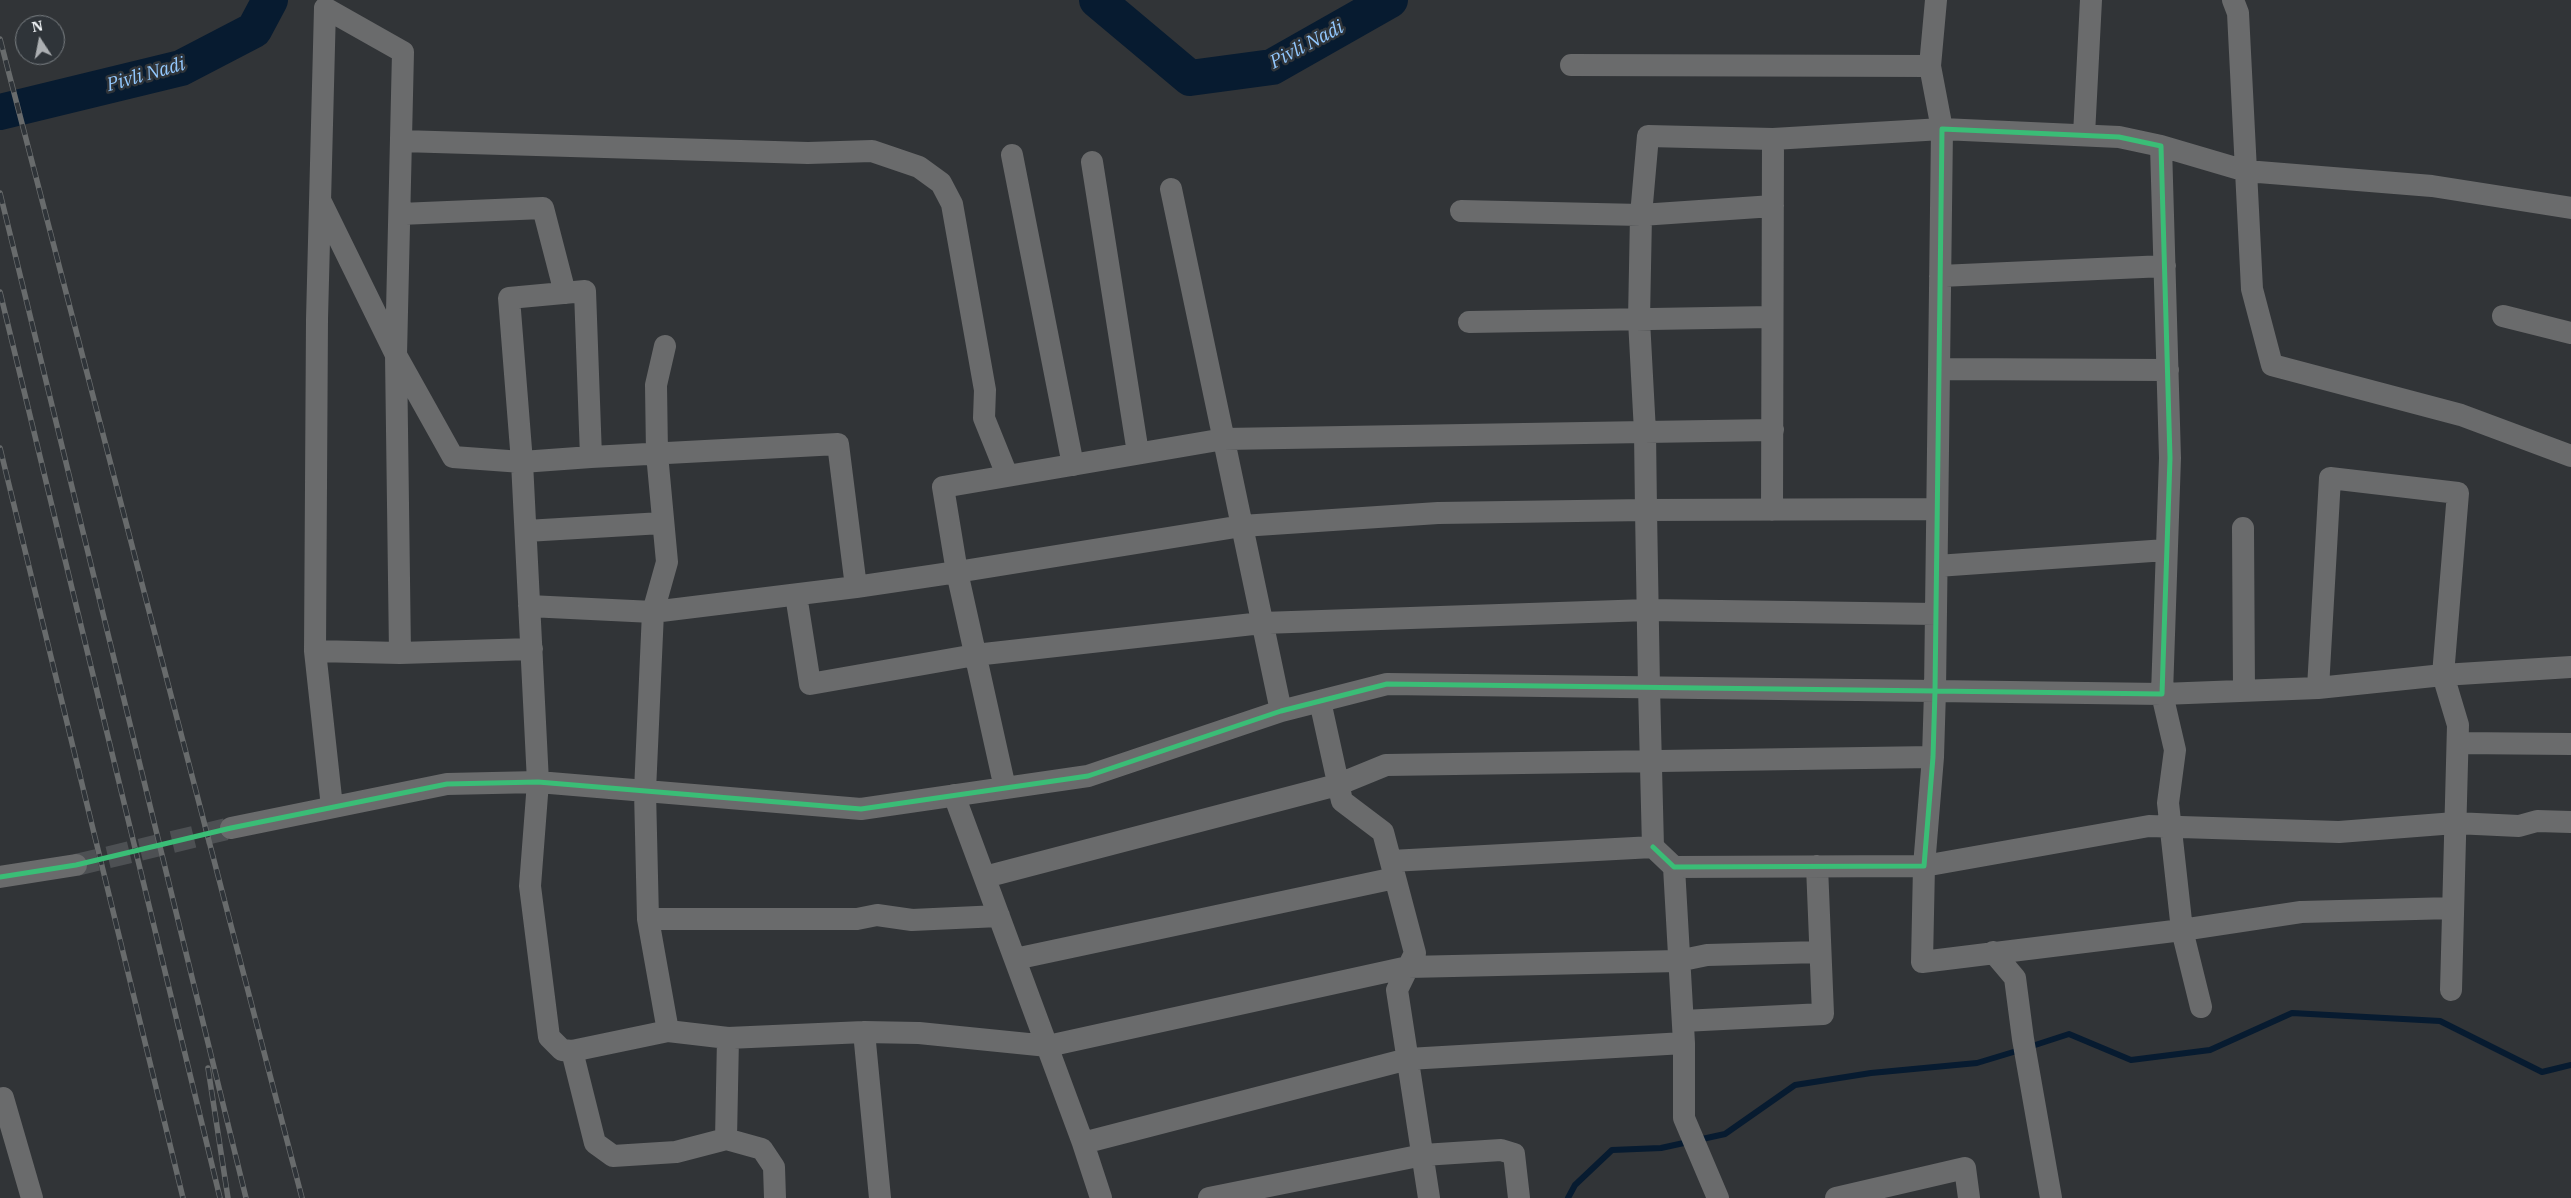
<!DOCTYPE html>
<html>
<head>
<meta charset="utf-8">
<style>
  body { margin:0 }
  #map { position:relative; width:2571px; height:1198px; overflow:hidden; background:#313437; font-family:"IBM Plex Serif",serif }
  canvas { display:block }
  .north { position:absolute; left:15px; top:15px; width:50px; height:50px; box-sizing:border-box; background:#2f3439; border:1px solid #7b8084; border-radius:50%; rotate:349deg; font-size:14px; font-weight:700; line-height:20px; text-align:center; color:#eef1f4 }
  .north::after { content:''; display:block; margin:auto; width:18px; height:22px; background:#acafb2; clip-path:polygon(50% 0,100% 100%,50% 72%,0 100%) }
</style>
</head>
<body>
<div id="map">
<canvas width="2571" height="1198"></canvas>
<div class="north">N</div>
</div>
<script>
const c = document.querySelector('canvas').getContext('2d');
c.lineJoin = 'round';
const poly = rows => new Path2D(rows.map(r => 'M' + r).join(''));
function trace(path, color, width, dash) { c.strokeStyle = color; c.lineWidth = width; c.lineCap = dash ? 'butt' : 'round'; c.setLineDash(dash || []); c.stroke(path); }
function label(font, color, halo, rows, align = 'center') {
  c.font = font + ' "IBM Plex Serif",serif'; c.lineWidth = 5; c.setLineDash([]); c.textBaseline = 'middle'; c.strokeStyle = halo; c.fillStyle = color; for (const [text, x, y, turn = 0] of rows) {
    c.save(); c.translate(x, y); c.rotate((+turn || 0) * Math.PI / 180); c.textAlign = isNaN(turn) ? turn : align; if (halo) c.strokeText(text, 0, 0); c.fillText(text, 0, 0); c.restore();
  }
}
const stream = poly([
  [2029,1047,2069,1034,2131,1060,2210,1050,2292,1013,2440,1021,2542,1072,2571,1065],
  [1568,1198,1575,1185,1612,1150,1661,1148,1725,1134,1795,1085,1871,1073,1977,1063,2020,1050]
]);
const river = poly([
  [1097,0,1190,78,1272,67,1390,0],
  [0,112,181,68,254,30,270,0]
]);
const minorTunnel = poly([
  [76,865,231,828]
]);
const minor = poly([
  [2233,0,2238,13,2252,289,2272,365,2461,415,2571,456],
  [1571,65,1930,66],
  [2084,135,2091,0],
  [1773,139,1648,136,1641,215,1639,320,1645,432,1773,430],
  [401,141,808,153,872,151,919,167,941,183,952,204,985,390,984,418,1007,475],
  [2161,146,2246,171,2432,186,2571,208],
  [1012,155,1073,465],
  [1092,162,1138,453],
  [1171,189,1281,711],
  [1461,211,1641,215,1773,206],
  [400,214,543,208,565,293],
  [1940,276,2165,266],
  [2503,316,2571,333],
  [1469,322,1772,317],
  [1939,369,2168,370],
  [1772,510,1773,139,1942,129,1930,66,1936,0],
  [2243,528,2244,691],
  [526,531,662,523],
  [1937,566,2166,550],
  [796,595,810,684,975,655,1262,623,1648,610,1936,614],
  [529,606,653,612,667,562,657,454,656,385,665,346],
  [315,651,400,653,396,355,321,202],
  [400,653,532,649],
  [2318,688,2330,478,2458,493,2443,675,2571,667],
  [1320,701,1342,801,1383,832,1415,953,1397,990,1429,1198],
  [2458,743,2571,744],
  [1005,788,957,572,856,587,838,444,591,457,585,291,509,298,522,462,538,782,530,886,549,1037,562,1050,572,1051,668,1031,728,1038,864,1032,919,1033,1048,1046,1408,967,1678,961,1707,955,1820,952],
  [954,795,1083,1143,1101,1198],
  [332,807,315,651,317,319,325,8,403,52,396,355,453,457,522,462,591,457],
  [231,828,447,784,538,782,861,809,1088,776,1281,711,1387,684,1935,691,1942,129,2119,137,2161,146,2170,458,2162,694,1935,691,1933,757,1924,866,1674,867,1653,847],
  [1391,861,1653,847,1649,687,1646,510,1645,432,1224,439,943,487,957,572,1242,526,1438,513,1646,510,1937,509],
  [0,877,76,865],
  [985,877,1337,785,1386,765,1933,757],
  [2453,908,2301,912,2182,930,1922,962,1924,866,2149,826,2339,832,2455,823,2519,826,2537,821,2571,822],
  [648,919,857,919,877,915,912,920,999,916],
  [1993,952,2015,978,2023,1039,2051,1198],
  [1015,959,1395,878],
  [2201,1007,2182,930,2168,803,2175,750,2162,694,2318,688,2443,675,2458,725,2451,990],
  [1683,1021,1823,1014,1817,866],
  [668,1031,648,919,645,791,653,612,856,587],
  [864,1032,880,1198],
  [1684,1043,1684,1118,1718,1198],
  [572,1051,595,1143,613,1156,676,1152,726,1139,762,1149,774,1167,775,1198],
  [3,1098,32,1198],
  [726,1139,728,1038],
  [1083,1143,1408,1059,1684,1043,1674,867],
  [1209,1198,1423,1155,1501,1150,1514,1154,1519,1198],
  [1836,1198,1965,1168,1969,1198]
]);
const rail = poly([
  [0,39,302,1198],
  [0,193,246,1198],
  [0,292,220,1198],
  [0,448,183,1198],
  [208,1068,228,1198]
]);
const cycleway = poly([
  [0,877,76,865,231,828,447,784,538,782,861,809,1088,776,1281,711,1387,684,1935,691,1942,129,2119,137,2161,146,2170,458,2162,694,1935,691,1933,757,1924,866,1674,867,1653,847]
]);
const waterNames = [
  ["Pivli Nadi",1307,45,-28],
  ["Pivli Nadi",146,75,-16]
];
trace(stream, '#071b30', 6);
trace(river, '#071b30', 36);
trace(minorTunnel, '#4d5053', 22, [22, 11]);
trace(minor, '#6a6b6c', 22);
trace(rail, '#686b6c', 5.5);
trace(rail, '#2f3439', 4, [11]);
trace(cycleway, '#3abd76', 5);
label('italic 19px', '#93c8fe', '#2f3439', waterNames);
</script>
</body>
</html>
